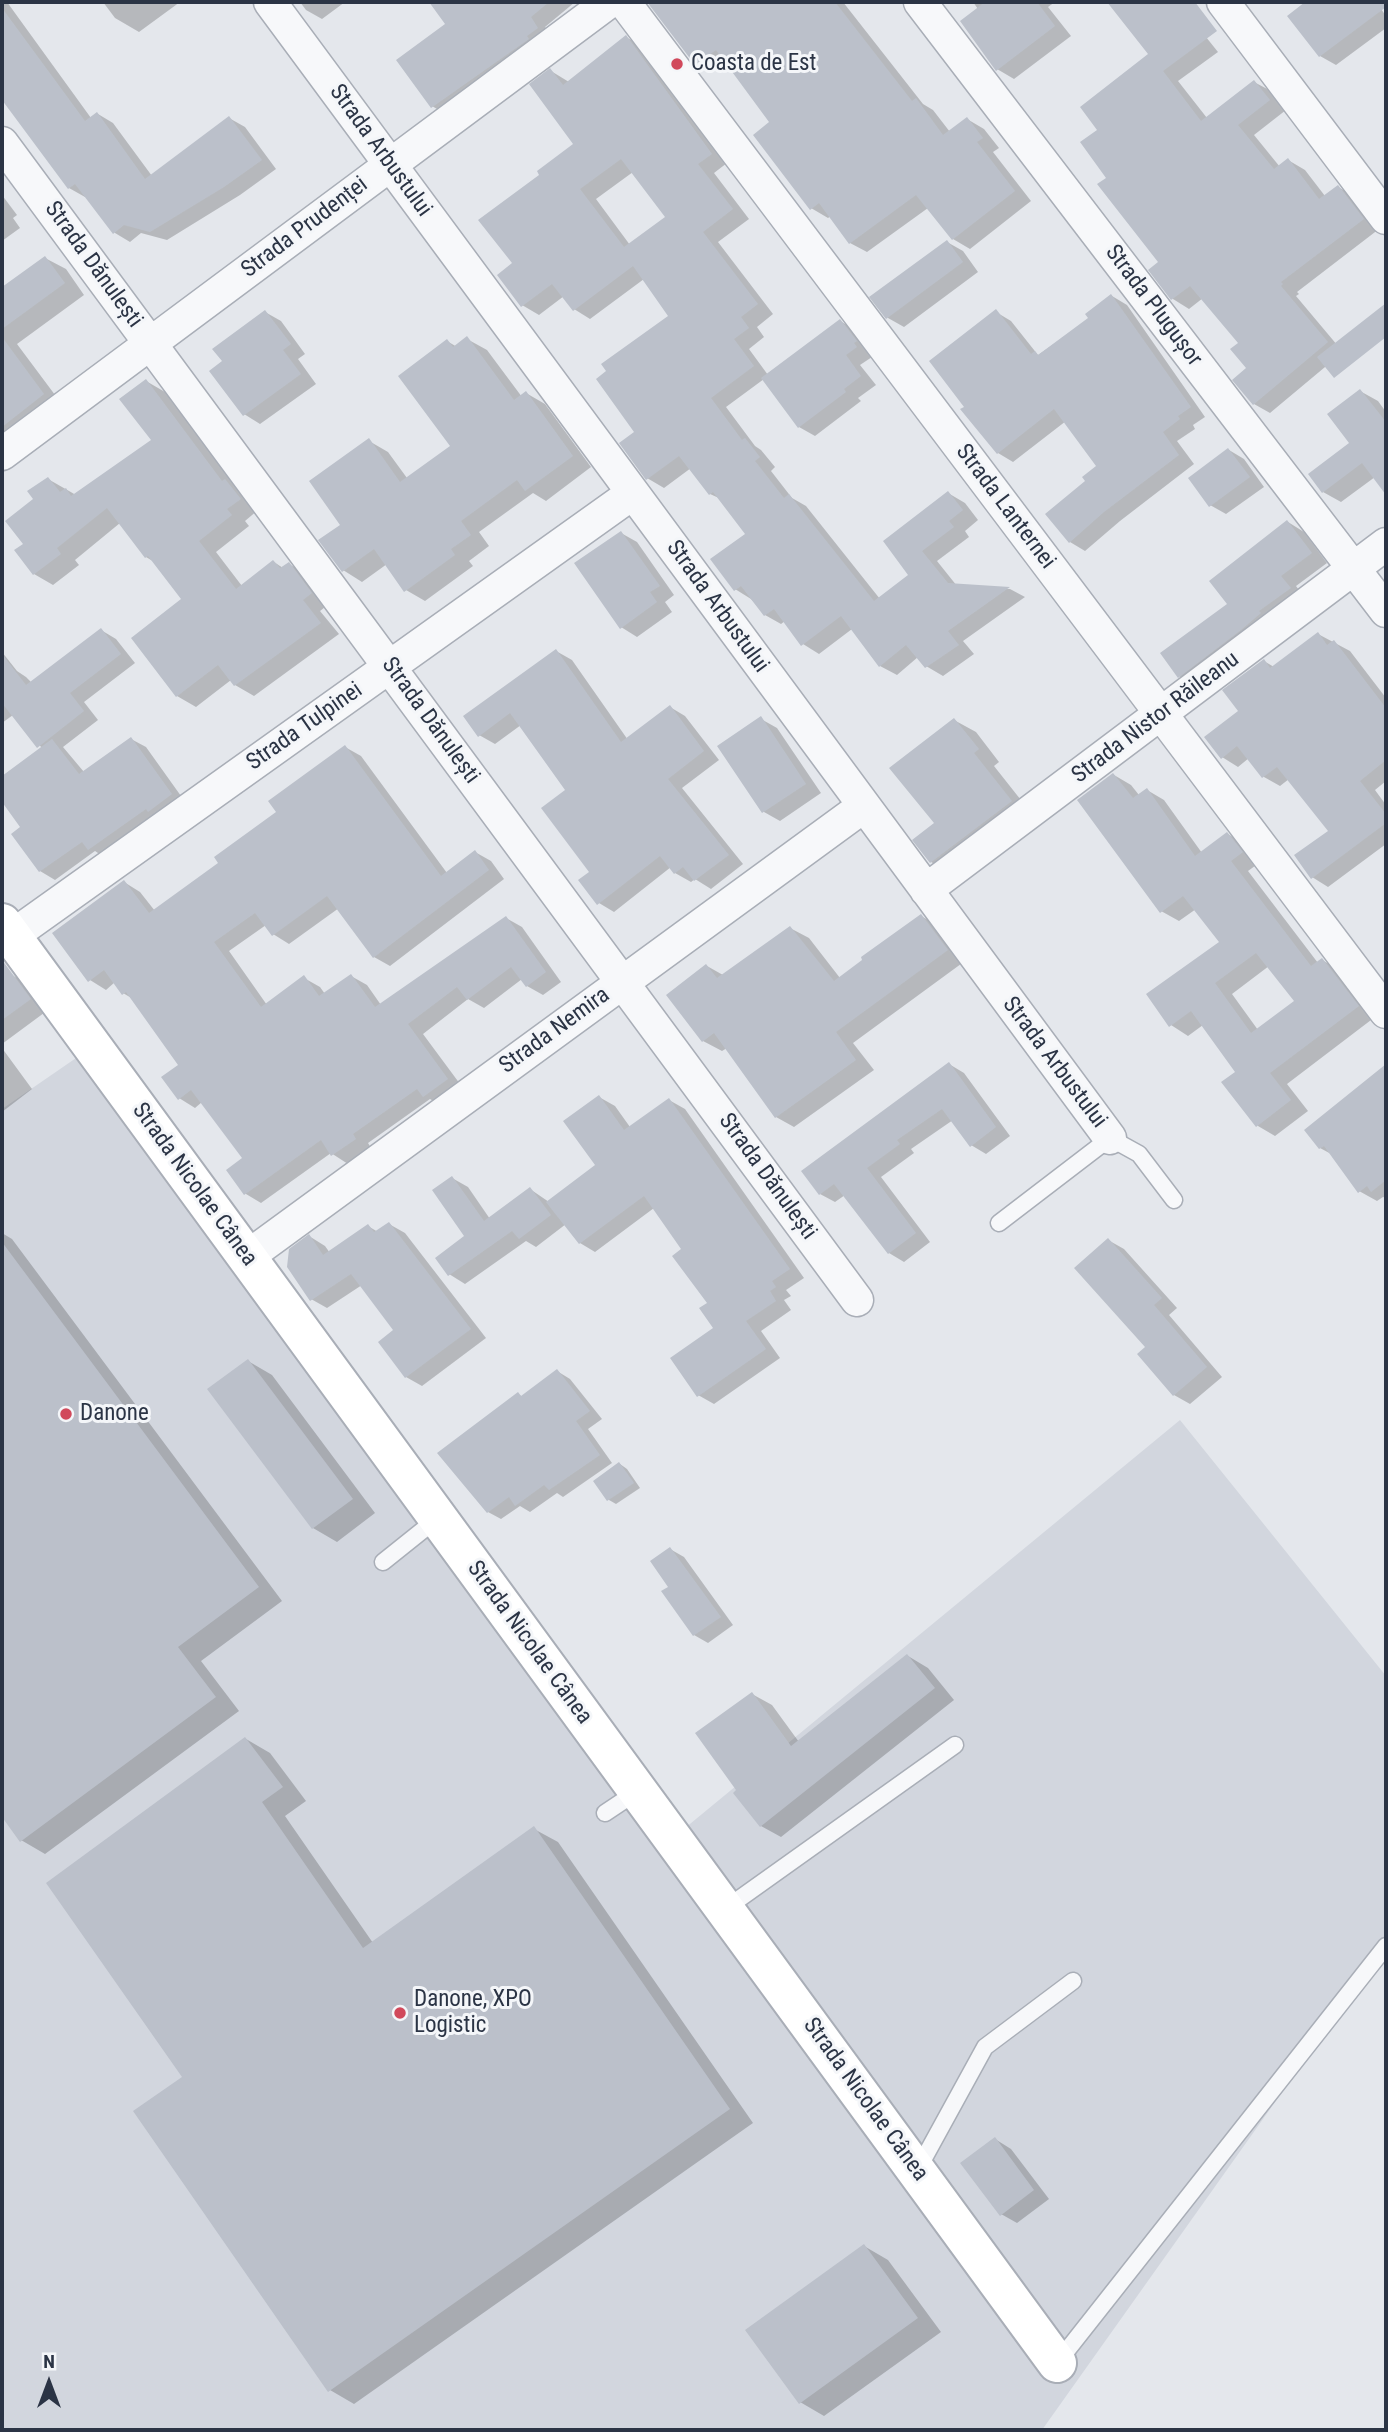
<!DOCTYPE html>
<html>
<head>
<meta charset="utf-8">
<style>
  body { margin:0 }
  #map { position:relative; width:1388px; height:2432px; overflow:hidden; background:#e4e7ec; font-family:"Roboto Condensed",sans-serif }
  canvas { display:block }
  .frame { position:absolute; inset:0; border:4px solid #2b3445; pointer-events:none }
  .north { position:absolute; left:14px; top:2348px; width:70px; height:70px; -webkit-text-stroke:5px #f4f6f9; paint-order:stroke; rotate:0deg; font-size:19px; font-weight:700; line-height:28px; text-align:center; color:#2b3445 }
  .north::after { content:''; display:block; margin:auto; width:24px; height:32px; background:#2b3445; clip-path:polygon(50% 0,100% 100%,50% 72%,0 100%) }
</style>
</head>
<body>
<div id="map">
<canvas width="1388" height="2432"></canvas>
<div class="frame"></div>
<div class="north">N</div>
</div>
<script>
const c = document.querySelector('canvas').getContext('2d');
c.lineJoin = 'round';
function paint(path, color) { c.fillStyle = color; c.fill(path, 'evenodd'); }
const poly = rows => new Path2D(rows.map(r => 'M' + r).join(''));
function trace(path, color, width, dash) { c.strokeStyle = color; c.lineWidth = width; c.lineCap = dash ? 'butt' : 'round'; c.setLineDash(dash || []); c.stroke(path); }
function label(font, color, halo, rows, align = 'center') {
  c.font = font + ' "Roboto Condensed",sans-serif'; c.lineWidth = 6; c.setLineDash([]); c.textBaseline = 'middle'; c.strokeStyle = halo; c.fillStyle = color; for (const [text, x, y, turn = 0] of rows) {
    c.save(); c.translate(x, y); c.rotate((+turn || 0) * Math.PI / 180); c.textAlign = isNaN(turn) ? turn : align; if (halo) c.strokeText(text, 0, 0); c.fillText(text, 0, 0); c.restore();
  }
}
const built = poly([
  [79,1056,662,1847,1180,1420,1386,1676,1386,1946,1042,2430,2,2430,2,1109]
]);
const shadow = poly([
  [2,2,7,2,91,118,98,114,113,123,152,176,229,118,245,127,276,169,240,195,167,240,141,233,130,242,115,233,86,196,85,197,69,188,2,97],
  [103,2,180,2,139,32,115,18],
  [300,2,345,2,322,19,306,10],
  [431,2,474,2,479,8,487,2,575,2,545,27,553,37,447,115,432,106,448,24],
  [660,2,843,2,923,104,933,110,950,132,967,119,984,129,999,148,993,152,1031,201,970,249,953,239,928,208,867,252,850,243,831,216,828,218,811,208,772,123,727,63,719,69,702,59],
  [973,2,1055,2,1048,7,1071,36,1014,79,997,69,978,9],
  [1109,2,1178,2,1218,52,1178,81,1207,118,1254,82,1271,91,1286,110,1254,135,1280,167,1288,160,1305,170,1325,196,1338,187,1355,196,1379,229,1297,292,1299,294,1296,296,1343,352,1270,413,1254,404,1249,368,1240,343,1203,298,1189,309,1173,299,1151,270,1161,263,1108,178,1099,131,1150,54],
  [1308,2,1376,2,1386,16,1386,28,1336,65,1320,56,1290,16],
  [626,37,643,47,727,163,714,173,749,219,718,242,773,314,757,327,764,337,749,349,768,375,840,321,856,330,872,351,869,353,872,357,860,365,876,385,858,398,861,401,815,436,799,427,764,379,726,407,755,446,761,450,775,467,771,471,792,498,806,506,880,599,911,575,948,493,965,503,978,520,965,531,969,537,937,561,957,586,1010,589,1025,597,963,641,974,654,943,676,926,666,918,657,897,675,880,666,852,629,819,654,803,644,785,621,781,624,765,615,751,599,735,589,748,534,721,499,710,494,691,468,664,488,647,478,636,432,671,316,644,279,590,319,574,309,564,296,539,315,522,305,514,264,542,175,575,144,551,71,569,82],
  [633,172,667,218,630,245,596,199],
  [2,195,17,215,13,218,20,228,2,241],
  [947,242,963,251,978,272,904,327,888,318,872,297],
  [45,258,66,269,84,295,17,344,64,407,2,445,2,291],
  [1112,296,1127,305,1205,417,1193,425,1195,429,1177,441,1194,464,1120,521,1085,551,1070,542,1088,482,1099,466,1066,421,1013,462,998,453,966,407,996,312,1011,321,1038,355,1090,319],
  [265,312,281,321,305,354,298,359,316,384,260,424,244,414,224,362],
  [467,339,487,350,522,397,526,393,545,404,591,467,546,501,533,493,479,532,489,546,469,561,473,566,425,601,406,590,387,564,362,582,343,570,343,525,369,441,388,452,407,478,452,446,447,341,457,347],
  [146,381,165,392,236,487,244,492,258,510,245,521,249,526,216,552,242,586,274,562,283,568,289,564,307,575,329,604,320,611,339,634,254,696,235,685,231,680,196,707,177,696,133,639,184,600,156,563,146,557,120,523,75,560,79,565,53,585,34,574,17,550,25,544,36,500,48,479,76,495,153,441],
  [1360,391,1378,401,1386,412,1386,492,1375,477,1341,502,1323,492,1352,443],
  [1229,450,1244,459,1264,487,1226,514,1210,505],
  [1288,522,1304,532,1327,563,1296,586,1305,598,1195,686,1179,676],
  [621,533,637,542,674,595,665,602,672,612,637,637,621,627],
  [101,630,116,639,135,663,84,702,98,720,63,747,84,772,131,739,146,747,186,803,104,857,95,851,55,880,40,871,13,834,23,827,2,799,2,778,42,748,13,715,2,723,2,652,17,671,26,677,32,683],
  [1318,634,1350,651,1386,698,1386,781,1375,790,1386,805,1386,844,1328,887,1312,877,1331,831,1289,779,1280,786,1264,777,1249,758,1238,767,1222,757,1240,712,1264,661,1274,667],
  [556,651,572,660,628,740,670,707,685,716,719,760,682,788,743,864,711,889,695,879,691,882,675,873,671,867,614,912,599,903,592,872,567,791,521,725,495,744,479,735],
  [761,719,777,728,821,793,780,821,764,812,719,747],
  [954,720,976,732,999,762,994,766,1032,814,953,874,931,862],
  [345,747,361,756,447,873,475,852,491,861,504,879,390,966,374,957,339,908,289,944,273,934,266,925,229,951,267,1005,304,978,320,987,325,994,351,976,367,985,381,1005,506,918,522,927,561,982,543,995,527,986,522,979,484,1008,468,999,423,1034,463,1088,440,1105,430,1099,368,1143,371,1148,348,1164,331,1153,261,1203,246,1194,228,1170,244,1159,202,1102,195,1108,179,1098,181,1066,133,999,123,993,115,982,106,990,90,980,124,882,140,892,155,911,221,863,278,812],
  [1114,775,1131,785,1139,795,1147,790,1164,800,1202,853,1228,834,1245,845,1259,863,1248,871,1318,963,1322,960,1340,970,1375,1017,1287,1084,1308,1111,1275,1136,1258,1126,1224,1083,1237,1072,1203,1025,1188,1036,1171,1025,1221,942,1196,909,1179,921,1161,911],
  [1269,966,1296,1002,1258,1030,1232,994],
  [921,916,939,926,965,961,853,1043,874,1070,794,1127,776,1117,727,1048,722,1051,703,1041,707,966,723,975,790,928,809,938,840,978],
  [12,975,30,986,48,1010,2,1044,2,982],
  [2,1048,32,1089,2,1112],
  [949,1064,964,1073,1010,1136,986,1154,971,1145,953,1120,911,1149,914,1153,881,1177,930,1242,904,1262,889,1253,845,1195,835,1202,820,1194],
  [1386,1067,1386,1198,1383,1197,1377,1201,1359,1191,1333,1155,1320,1148,1307,1130],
  [599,1097,615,1106,630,1127,669,1100,685,1109,804,1278,786,1290,791,1296,784,1300,791,1310,761,1331,780,1358,714,1404,698,1395,715,1328,709,1304,683,1249,654,1208,595,1252,580,1243,566,1224,536,1247,526,1241,465,1284,449,1274,467,1237,452,1178,468,1187,490,1219,530,1189,549,1202,597,1165],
  [389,1224,405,1233,486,1338,422,1386,406,1377,395,1331,362,1285,327,1308,311,1299,309,1236,325,1246,330,1253,368,1226,378,1232],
  [2,1233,12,1239,282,1601,201,1661,239,1711,45,1854,21,1840,2,1814],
  [1108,1240,1124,1249,1177,1308,1169,1315,1222,1377,1190,1404,1174,1395,1147,1348],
  [248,1361,272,1375,375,1513,337,1542,313,1528],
  [557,1371,570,1379,602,1419,588,1429,612,1463,563,1497,557,1493,530,1512,520,1506,501,1519,488,1512,518,1394,523,1397],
  [620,1464,627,1469,640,1488,616,1504,609,1500,595,1481],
  [670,1549,684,1557,733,1625,708,1643,694,1635,670,1587],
  [908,1656,928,1668,954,1700,781,1837,761,1826,739,1790,752,1694,772,1705,799,1742],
  [246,1739,270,1753,306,1801,285,1816,373,1943,534,1829,558,1842,753,2123,354,2404,330,2390,184,2077],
  [995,2139,1011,2149,1049,2199,1017,2223,1001,2214],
  [864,2246,888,2260,941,2332,824,2416,800,2402]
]);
const building = poly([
  [429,2,549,2,531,17,538,28,527,36,529,39,431,108,396,60,445,24],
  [647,2,835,2,912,101,916,98,943,135,967,117,983,138,977,142,1015,191,952,240,916,195,849,244,819,203,810,210,753,135,769,122,716,50,695,65],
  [985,2,1037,2,1055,26,996,71,960,21],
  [1107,2,1195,2,1217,31,1163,71,1201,121,1254,80,1270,100,1238,125,1274,169,1288,158,1319,199,1338,185,1364,219,1281,282,1283,284,1281,286,1328,342,1253,405,1232,380,1246,368,1230,349,1238,343,1190,286,1171,300,1148,270,1158,262,1097,184,1106,178,1080,142,1097,130,1080,107,1148,54],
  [1305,2,1386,2,1386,7,1319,57,1287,16],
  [2,8,85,121,97,112,145,179,229,116,262,160,224,187,150,232,124,225,113,234,75,184,68,189,2,100],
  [626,35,712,154,698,164,733,209,703,232,758,304,741,317,749,328,734,339,754,366,711,398,742,440,745,438,760,457,755,461,784,498,789,494,874,601,908,575,883,541,948,491,963,510,949,521,954,527,922,551,948,583,1010,587,948,631,959,645,925,668,906,645,879,667,841,616,801,646,774,609,764,616,741,586,734,591,710,559,745,534,713,492,709,495,679,456,646,480,619,443,634,432,596,379,606,371,601,364,668,316,633,266,573,311,552,284,521,307,497,275,512,263,478,220,539,175,537,171,573,144,529,84,550,68,563,85],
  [621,159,665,217,624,247,580,189],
  [947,240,963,262,886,319,869,297],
  [45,256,65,283,2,329,2,287],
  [1111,294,1191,407,1178,416,1180,419,1163,432,1179,455,1104,512,1069,543,1045,514,1085,481,1082,477,1096,466,1054,409,997,454,960,409,964,407,929,361,996,309,1031,354,1035,351,1038,355,1088,318,1085,314],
  [1386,303,1386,337,1334,378,1317,357],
  [265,310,291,344,283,350,301,374,243,416,209,371,222,361,212,349],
  [840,319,857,341,854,343,857,347,846,355,861,376,844,389,846,392,798,428,761,378],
  [467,336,514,400,526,391,573,456,525,491,517,480,461,521,471,535,451,549,455,555,404,592,374,549,342,572,318,540,340,525,309,481,369,438,400,482,450,446,398,376,447,339,453,347],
  [2,337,44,394,2,427],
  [146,379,222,481,225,479,241,499,227,509,232,515,199,541,236,589,273,560,280,568,289,562,312,593,303,600,321,623,234,686,218,665,176,697,131,638,181,599,148,556,145,558,107,508,57,548,61,554,33,575,14,550,23,544,5,521,33,499,27,491,48,477,60,492,66,488,71,496,151,440,119,399],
  [1360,389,1386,422,1386,495,1362,463,1322,493,1308,474,1349,443,1327,414],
  [1228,448,1250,477,1209,507,1188,478],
  [1287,520,1312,553,1281,576,1291,588,1259,611,1261,613,1241,630,1178,678,1160,653,1227,604,1209,581],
  [621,531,660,586,650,592,657,602,620,629,574,563],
  [101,628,121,654,70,693,84,711,37,748,2,703,2,654,26,685],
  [1318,632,1327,645,1334,640,1386,708,1386,760,1360,781,1386,814,1386,823,1311,879,1294,855,1328,831,1277,767,1262,778,1237,746,1221,759,1204,737,1238,711,1222,690,1264,659,1270,668],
  [556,649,621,742,670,705,704,751,668,779,729,855,694,881,683,867,674,874,660,856,597,905,578,880,589,872,541,808,565,790,510,713,478,737,463,716],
  [761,716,806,784,762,813,717,746],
  [954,718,979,749,974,753,1012,801,930,863,912,840,934,823,889,768],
  [131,737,172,794,148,812,146,809,88,850,82,842,39,872,11,834,20,827,2,802,2,776,52,739,79,774],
  [345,745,441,876,475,850,489,870,373,958,327,896,272,936,255,913,214,942,261,1007,304,975,319,996,351,974,375,1007,506,916,546,972,526,987,511,967,467,1000,457,987,408,1024,448,1079,423,1097,417,1089,353,1134,356,1139,331,1156,321,1140,244,1195,226,1170,242,1158,191,1090,178,1100,161,1077,178,1065,126,992,122,995,104,970,88,982,52,933,124,880,149,913,218,863,214,857,276,812,268,801],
  [1113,773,1133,798,1147,788,1195,856,1227,832,1243,852,1231,861,1311,966,1322,958,1359,1006,1270,1073,1291,1100,1256,1127,1221,1082,1235,1072,1191,1011,1169,1027,1146,994,1219,942,1183,896,1160,913,1077,800],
  [1256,953,1294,1001,1251,1033,1215,983],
  [921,914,948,950,836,1032,856,1060,775,1118,714,1033,702,1042,666,995,706,964,717,978,790,926,834,981,862,960,861,957],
  [2,960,31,999,2,1020],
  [949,1062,996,1127,970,1147,942,1109,897,1140,900,1144,867,1168,916,1233,888,1254,834,1184,819,1195,801,1171],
  [1386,1064,1386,1180,1371,1192,1367,1186,1358,1193,1324,1146,1319,1149,1304,1130],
  [599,1095,624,1130,669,1098,790,1269,772,1281,776,1287,770,1291,776,1301,746,1321,766,1349,697,1397,670,1358,713,1328,699,1308,707,1303,672,1256,681,1249,644,1196,579,1244,546,1202,595,1165,563,1121],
  [452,1176,484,1221,530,1187,551,1215,519,1239,512,1231,448,1276,435,1258,464,1236,432,1190],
  [389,1222,471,1329,405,1378,378,1342,393,1330,351,1274,310,1301,287,1267,289,1249,309,1234,323,1255,368,1224,374,1232],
  [1108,1238,1162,1298,1154,1305,1207,1367,1173,1396,1137,1354,1145,1347,1074,1268],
  [2,1242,259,1587,178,1647,216,1697,20,1842,2,1817],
  [248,1359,353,1499,312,1529,207,1389],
  [557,1369,590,1411,576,1421,600,1455,549,1490,544,1485,515,1506,509,1497,487,1513,437,1453,518,1392,521,1396],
  [619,1462,634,1483,607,1501,593,1481],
  [670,1547,721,1617,693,1636,661,1591,668,1587,650,1561],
  [907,1654,935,1688,760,1827,733,1793,736,1790,695,1733,752,1692,791,1746],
  [245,1737,283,1787,262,1802,363,1948,534,1826,730,2109,328,2392,133,2111,182,2077,46,1883],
  [995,2137,1034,2190,1000,2216,960,2163],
  [864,2244,918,2318,799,2404,745,2330]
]);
const lane = poly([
  [999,1223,1110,1138,1139,1154,1174,1200],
  [383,1562,438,1518],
  [605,1813,638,1791],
  [725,1909,955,1745],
  [917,2171,985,2047,1073,1981],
  [1057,2363,1386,1946]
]);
const street = poly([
  [270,2,1110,1138],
  [624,2,1386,1012],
  [920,2,1386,611],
  [1223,2,1386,218],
  [2,143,857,1300],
  [2,454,609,2],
  [926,890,1386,544],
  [12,936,633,493],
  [247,1257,864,806]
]);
const secondary = poly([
  [2,923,1057,2363]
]);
const markers = [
  [677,64,7,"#d1495b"],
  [66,1414,7,"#d1495b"],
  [400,2013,7,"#d1495b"]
];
const poiNames = [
  ["Coasta de Est",691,64],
  ["Danone",80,1414],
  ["Danone, XPO",414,2000],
  ["Logistic",414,2026]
];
const streetNames = [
  ["Strada Arbustului",380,151,54],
  ["Strada Prudenței",305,228,-37],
  ["Strada Dănulești",93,265,54],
  ["Strada Plugușor",1153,306,53],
  ["Strada Lanternei",1005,507,53],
  ["Strada Arbustului",717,607,54],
  ["Strada Nistor Răileanu",1156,718,-37],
  ["Strada Dănulești",430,721,54],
  ["Strada Tulpinei",305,727,-35],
  ["Strada Nemira",555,1031,-36],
  ["Strada Arbustului",1054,1063,53],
  ["Strada Dănulești",767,1177,54],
  ["Strada Nicolae Cânea",194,1185,54],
  ["Strada Nicolae Cânea",529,1643,54],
  ["Strada Nicolae Cânea",865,2100,54]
];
paint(built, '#d2d6de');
paint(shadow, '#0003');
paint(building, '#bbc0ca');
trace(lane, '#a9aeb7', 19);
trace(street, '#a9aeb7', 35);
trace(secondary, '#a9aeb7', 42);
trace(lane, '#f7f8fa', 16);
trace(street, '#f7f8fa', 32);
trace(secondary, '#fff', 38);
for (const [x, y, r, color] of markers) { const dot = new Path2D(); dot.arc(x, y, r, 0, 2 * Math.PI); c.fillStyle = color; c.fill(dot); trace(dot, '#f4f6f9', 2.5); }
label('23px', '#2b3445', '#f4f6f9', poiNames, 'left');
label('23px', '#2b3445', '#f4f6f9', streetNames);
</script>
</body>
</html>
